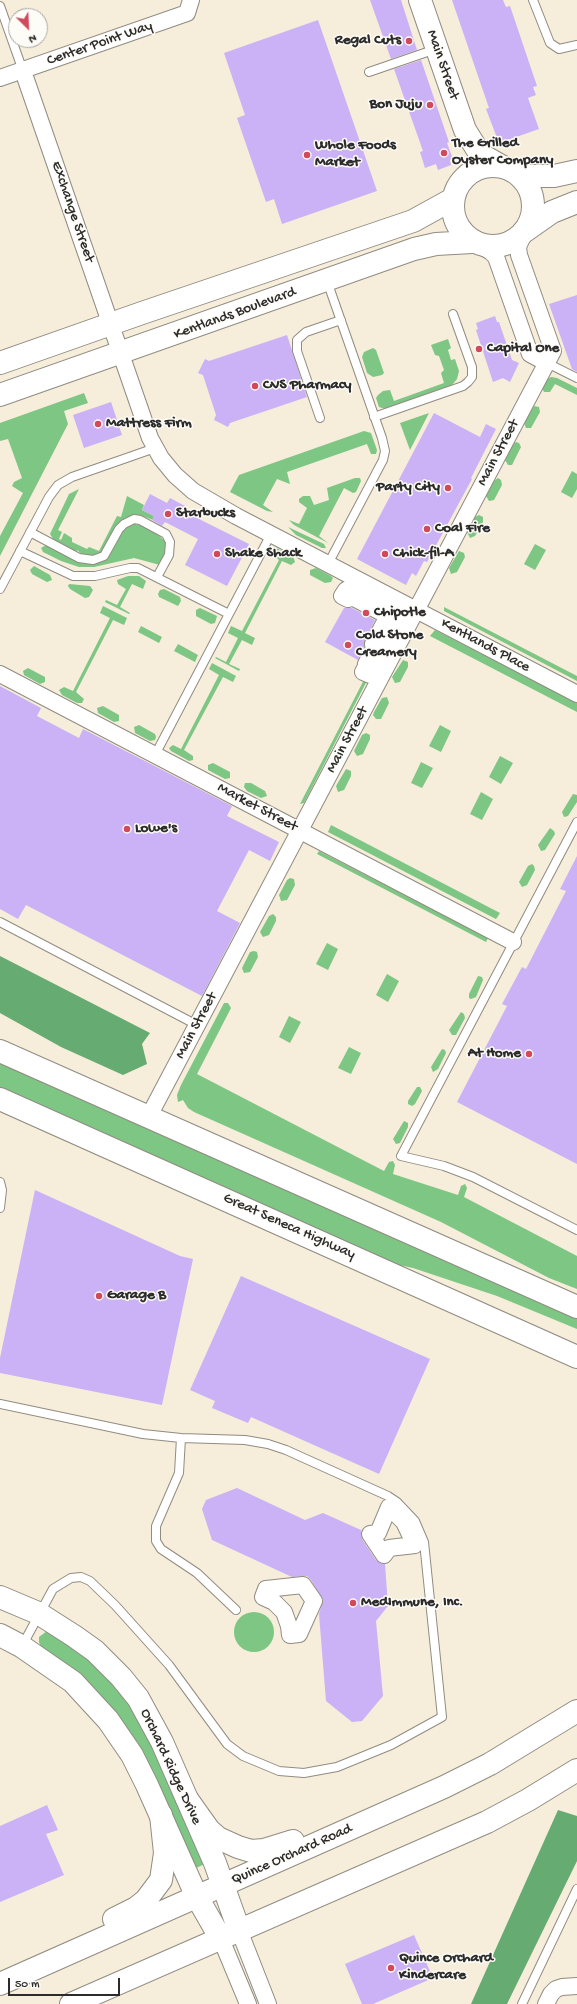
<!DOCTYPE html>
<html>
<head>
<meta charset="utf-8">
<style>
  body { margin:0 }
  #map { position:relative; width:577px; height:2004px; overflow:hidden; background:#f6edda; font-family:"Gochi Hand",sans-serif }
  canvas { display:block }
  .north { position:absolute; left:8px; top:8px; width:40px; height:40px; box-sizing:border-box; background:#fdfcf7; border:1px solid #a9a8a5; border-radius:50%; rotate:156deg; font-size:11px; font-weight:700; line-height:16px; text-align:center; color:#2b2b2b }
  .north::after { content:''; display:block; margin:auto; width:14px; height:18px; background:#d1495b; clip-path:polygon(50% 0,100% 100%,50% 72%,0 100%) }
  .scale { position:absolute; left:8px; top:1978px; width:112px; height:18px; box-sizing:border-box; border:2px solid #2b2b2b; border-top:0; padding-left:5px; font-size:12px; line-height:14px; white-space:nowrap; color:#2b2b2b; -webkit-text-stroke:3px #fdfcf7; paint-order:stroke }
</style>
</head>
<body>
<div id="map">
<canvas width="577" height="2004"></canvas>
<div class="north">N</div>
<div class="scale">50 m</div>
</div>
<script>
const c = document.querySelector('canvas').getContext('2d');
c.lineJoin = 'round';
function paint(path, color) { c.fillStyle = color; c.fill(path, 'evenodd'); }
const poly = rows => new Path2D(rows.map(r => 'M' + r).join(''));
function trace(path, color, width, dash) { c.strokeStyle = color; c.lineWidth = width; c.lineCap = dash ? 'butt' : 'round'; c.setLineDash(dash || []); c.stroke(path); }
function label(font, color, halo, rows, align = 'center') {
  c.font = font + ' "Gochi Hand",sans-serif'; c.lineWidth = 3; c.setLineDash([]); c.textBaseline = 'middle'; c.strokeStyle = halo; c.fillStyle = color; for (const [text, x, y, turn = 0] of rows) {
    c.save(); c.translate(x, y); c.rotate((+turn || 0) * Math.PI / 180); c.textAlign = isNaN(turn) ? turn : align; if (halo) c.strokeText(text, 0, 0); c.fillText(text, 0, 0); c.restore();
  }
}
const green = poly([
  [448,339,451,348,448,350,451,360,455,359,459,371,457,379,452,385,385,409,379,407,376,398,378,395,383,391,390,390,394,401,444,383,441,373,444,370,439,356,435,355,431,345],
  [373,348,376,350,384,373,382,375,373,377,367,373,362,357,364,352],
  [551,377,557,378,577,388,577,395,555,384,550,392,544,392,542,388,547,379],
  [84,393,88,403,64,411,68,424,0,556,0,536,23,493,12,486,14,482,22,478,8,439,0,441,0,423],
  [534,406,539,407,540,412,531,428,526,428,524,423],
  [429,413,410,450,400,423],
  [364,431,371,433,377,450,376,454,371,454,367,444,287,472,290,484,277,479,263,505,273,512,267,511,230,492,239,475],
  [516,442,519,443,521,447,512,465,508,465,505,460,512,445],
  [572,471,577,474,577,489,572,498,561,492],
  [355,478,360,478,361,481,356,492,353,493,344,488,319,536,328,543,294,525,289,520,299,524,307,508,299,502,299,499,303,496,310,496,314,505,329,500,327,488],
  [498,478,501,480,502,485,494,500,489,501,486,496,494,481],
  [79,489,58,530,62,532,59,539,61,540,64,533,72,538,72,542,87,549,89,547,99,551,117,516,121,517,127,496,144,505,142,510,154,516,153,520,140,515,126,518,122,520,102,552,93,556,83,555,77,550,76,552,53,539,50,534,69,494],
  [479,515,483,517,483,522,475,536,470,538,467,532,475,517],
  [135,524,148,527,164,540,166,544,166,554,160,565,134,558,94,567,79,567,61,561,43,552,41,548,46,545,82,563,95,564,103,561,110,554,125,528],
  [288,527,324,544,326,548,322,548,296,535],
  [535,544,546,550,535,570,524,564],
  [274,547,293,556,295,562,291,565,282,561,245,633,255,638,252,645,242,640,229,664,240,669,239,671,215,658,216,657,226,662,238,638,228,633,231,626,242,631,279,560,271,553],
  [459,551,464,553,465,557,457,572,451,574,449,568],
  [34,566,50,575,52,580,47,582,32,574,30,570],
  [316,568,331,576,333,578,331,582,325,583,310,575,310,570],
  [128,576,139,576,146,581,143,589,132,584,120,607,130,613,129,614,105,602,106,600,117,605,126,589,118,584,117,580],
  [69,584,90,586,93,590,89,597,85,598,70,589,68,586],
  [164,589,180,597,181,601,178,606,159,597,158,594,160,590],
  [103,606,127,618,124,625,113,620,76,692,84,699,82,703,77,703,62,695,59,690,64,687,73,691,110,618,100,613],
  [444,607,577,676,577,681,444,611],
  [200,608,217,616,215,623,211,624,196,616,196,610],
  [141,626,162,637,159,643,138,632],
  [435,630,577,703,577,712,430,636],
  [178,644,198,655,195,662,174,651],
  [403,660,408,662,408,667,400,682,395,683,392,677],
  [212,663,236,676,233,682,223,677,184,750,193,756,193,760,189,761,171,751,169,748,173,745,181,749,219,675,209,669],
  [28,668,45,677,45,682,40,684,24,675,23,671],
  [367,674,370,675,304,803,300,804],
  [387,697,389,703,381,719,376,719,373,715,374,712,382,698],
  [103,706,119,715,119,721,114,722,98,713,97,708],
  [139,725,155,734,156,737,155,740,150,741,135,733,134,727],
  [440,725,451,731,441,752,429,746],
  [366,733,370,735,370,739,363,754,357,756,354,751,362,735],
  [500,756,513,763,501,784,489,777],
  [421,762,433,768,422,788,411,783],
  [213,763,230,772,230,778,225,779,208,770,208,765],
  [346,769,351,771,351,776,344,790,338,792,336,786],
  [245,783,251,783,265,791,267,796,261,798,247,791,244,787],
  [481,792,493,799,482,820,470,814],
  [573,794,577,795,577,802,568,816,564,817,562,812],
  [331,825,500,913,496,919,328,832],
  [550,828,554,831,555,834,545,850,541,851,538,845],
  [319,851,488,938,486,942,317,854],
  [532,864,534,866,535,870,527,885,522,887,519,882,528,866],
  [290,878,294,879,295,885,287,900,281,901,279,895,287,880],
  [273,914,276,917,276,921,269,935,263,937,260,932,269,916],
  [327,943,338,949,328,970,316,964],
  [254,951,257,952,258,957,250,972,244,973,242,968,250,952],
  [387,974,399,981,388,1002,376,995],
  [478,976,482,977,483,980,476,997,471,999,469,998,469,994],
  [224,1003,228,1003,231,1008,197,1074,384,1171,389,1162,393,1161,395,1165,393,1174,458,1195,461,1186,465,1184,467,1188,464,1197,577,1256,577,1289,549,1278,441,1222,194,1112,188,1108,183,1100,178,1102,177,1095,181,1085],
  [461,1012,464,1014,465,1018,456,1035,452,1035,449,1030],
  [289,1016,301,1022,290,1043,279,1037],
  [349,1047,361,1053,351,1074,338,1068],
  [442,1049,445,1050,446,1053,438,1069,433,1072,431,1067],
  [0,1061,577,1318,577,1329,497,1296,413,1268,389,1263,0,1089],
  [417,1087,420,1087,422,1091,415,1104,412,1106,408,1104,408,1101],
  [404,1121,408,1123,408,1127,400,1143,396,1144,393,1139],
  '234 1632a20 20 0 1 1 40 0a20 20 0 1 1-40 0Z',
  [47,1631,95,1663,137,1712,207,1863,192,1870,154,1784,41,1647,39,1642,39,1637]
]);
const forest = poly([
  [0,956,150,1033,142,1044,147,1064,123,1075,61,1047,0,1013],
  [558,1810,577,1816,577,1861,507,2004,471,2004]
]);
const building = poly([
  [370,0,401,0,417,50,391,59],
  [452,0,503,0,506,7,510,6,537,86,533,87,536,95,528,98,539,129,499,143,486,109,489,108],
  [318,20,377,191,282,224,274,199,266,202,237,118,245,115,224,53],
  [421,60,449,142,447,143,453,159,450,160,451,165,438,170,436,164,425,168,420,152,423,151,394,69],
  [577,295,577,372,572,369,549,304],
  [495,316,497,322,499,322,512,360,519,363,510,382,503,378,493,382,476,330,478,329,476,323],
  [287,335,307,397,230,423,228,427,214,420,216,415,203,375,198,373,205,359,209,361],
  [111,402,122,435,84,448,73,415],
  [434,413,480,437,486,424,496,429,471,478,472,479,427,562,424,561,416,576,412,573,406,585,357,559],
  [150,494,167,503,170,498,185,506,183,511,249,544,227,586,185,565,198,539,165,522,162,526,152,520,154,516,142,510],
  [344,608,352,608,375,620,365,640,364,647,358,660,325,642],
  [0,686,41,708,37,716,79,738,83,729,232,806,227,816,279,842,270,861,249,850,217,911,240,923,202,996,26,905,18,919,0,909],
  [577,856,577,1164,457,1102,507,1006,502,1004,522,967,526,969,566,891,560,889],
  [35,1190,180,1256,193,1259,162,1405,0,1373,0,1358],
  [241,1276,430,1359,379,1474,251,1417,248,1423,212,1408,215,1401,190,1390],
  [237,1488,305,1520,323,1513,361,1530,362,1539,376,1560,385,1564,388,1606,376,1621,383,1696,362,1721,352,1722,326,1701,319,1614,323,1600,311,1580,307,1576,292,1577,212,1540,202,1509,206,1500],
  [47,1805,58,1830,46,1834,64,1875,0,1902,0,1826],
  [414,1935,433,1978,373,2004,362,2004,345,1964]
]);
const lane = poly([
  [533,0,550,43,559,49,577,45],
  [0,6,23,71],
  [369,72,436,49],
  [327,281,382,438,385,451,383,460,328,564],
  [547,363,577,378],
  [374,417,463,386,468,382,472,377,472,367,453,314],
  [320,418,297,351,297,340,306,332,341,320],
  [30,532,79,558,93,560,104,556,119,529,124,524,134,519,140,520,166,534,170,542,169,555,157,577],
  [20,551,73,576,95,576,130,568,138,568,229,614],
  [0,589,49,497,58,485,72,477,155,448],
  [155,755,271,534],
  [577,822,401,1156,444,1166,473,1177,577,1230],
  [0,922,197,1025],
  [0,1182,2,1190,0,1208],
  [0,1404,143,1434,181,1438,245,1440,268,1444,286,1450,388,1496,397,1502,415,1521,424,1542,442,1717,391,1745,337,1767,304,1773,279,1771,243,1756,227,1744,169,1665,115,1605,90,1581,81,1577,71,1578,53,1589,22,1646],
  [181,1438,179,1473,156,1526,156,1541,161,1549,197,1573,236,1610],
  [522,2004,577,1889]
]);
const street = poly([
  [23,71,150,438,161,458,175,475,193,491,236,516,577,694],
  [0,78,187,13,191,0],
  [476,243,491,252,496,257,530,354,547,363],
  [351,587,395,609,400,615,398,622,370,675,363,672,367,665,366,664,375,646,373,644,388,616,350,596,348,599,342,596,346,590,351,587],
  [0,674,513,942],
  [149,1116,553,351,519,255,518,247,525,231],
  [389,1507,404,1522,415,1545,389,1548,384,1555,370,1534,378,1533,389,1507],
  [303,1585,314,1601,299,1634,290,1635,289,1626,284,1612,274,1602,263,1597,266,1589,303,1585],
  [239,1930,268,2004],
  [221,1939,248,2004],
  [546,2004,551,1994,556,1989,562,1987,577,1986]
]);
const secondary = poly([
  [420,0,465,130,480,154,503,167],
  '453 206a40 40 0 1 1 80 0a40 40 0 1 1-80 0Z',
  [512,170,529,176,554,176,577,171],
  [525,231,552,212,577,202],
  [0,363,142,313,413,221,453,199],
  [0,395,414,249,436,244,472,242],
  [0,1597,38,1613,74,1636,95,1651,121,1677,138,1698,162,1742,215,1863,239,1930],
  [0,1635,21,1646,73,1682,108,1720,132,1755,147,1785,197,1897,221,1939]
]);
const primary = poly([
  [0,1051,577,1307],
  [0,1099,577,1357],
  [187,1799,209,1830,218,1838,238,1847,251,1851,264,1850,293,1841],
  [114,1919,136,1908,146,1900,161,1880,165,1853,161,1815],
  [0,1984,444,1787,490,1764,577,1711],
  [71,2004,487,1822,528,1800,577,1770]
]);
const markers = [
  [409,41,4,"#d1495b"],
  [430,105,4,"#d1495b"],
  [444,153,4,"#d1495b"],
  [307,155,4,"#d1495b"],
  [479,349,4,"#d1495b"],
  [255,386,4,"#d1495b"],
  [98,424,4,"#d1495b"],
  [448,488,4,"#d1495b"],
  [168,514,4,"#d1495b"],
  [427,529,4,"#d1495b"],
  [217,554,4,"#d1495b"],
  [385,554,4,"#d1495b"],
  [366,613,4,"#d1495b"],
  [348,645,4,"#d1495b"],
  [127,829,4,"#d1495b"],
  [529,1054,4,"#d1495b"],
  [99,1296,4,"#d1495b"],
  [353,1603,4,"#d1495b"],
  [391,1968,4,"#d1495b"]
];
const poiNames = [
  ["Regal Cuts",401,41,"right"],
  ["Bon Juju",422,105,"right"],
  ["The Grilled",452,144],
  ["Oyster Company",452,161],
  ["Whole Foods",315,146],
  ["Market",315,163],
  ["Capital One",487,349],
  ["CVS Pharmacy",263,386],
  ["Mattress Firm",106,424],
  ["Party City",440,488,"right"],
  ["Starbucks",176,514],
  ["Coal Fire",435,529],
  ["Shake Shack",225,554],
  ["Chick-fil-A",393,554],
  ["Chipotle",374,613],
  ["Cold Stone",356,636],
  ["Creamery",356,653],
  ["Lowe's",135,829],
  ["At Home",521,1054,"right"],
  ["Garage B",107,1296],
  ["MedImmune, Inc.",361,1603],
  ["Quince Orchard",399,1959],
  ["Kindercare",399,1976]
];
const streetNames = [
  ["Center Point Way",100,44,-19],
  ["Main Street",442,65,71],
  ["Exchange Street",72,212,71],
  ["Kentlands Boulevard",235,314,-20],
  ["Main Street",499,453,-62],
  ["Kentlands Place",485,646,28],
  ["Main Street",348,740,-62],
  ["Market Street",257,808,28],
  ["Main Street",197,1026,-62],
  ["Great Seneca Highway",289,1227,24],
  ["Orchard Ridge Drive",170,1767,65],
  ["Quince Orchard Road",292,1855,-24]
];
paint(green, '#7dc683');
paint(forest, '#66ab71');
paint(building, '#cbb1f6');
trace(lane, '#908c82', 10);
trace(street, '#908c82', 18);
trace(secondary, '#908c82', 24);
trace(primary, '#908c82', 24);
trace(lane, '#fff', 8);
trace(street, '#fff', 16);
trace(secondary, '#fff', 22);
trace(primary, '#fff', 22);
for (const [x, y, r, color] of markers) { const dot = new Path2D(); dot.arc(x, y, r, 0, 2 * Math.PI); c.fillStyle = color; c.fill(dot); trace(dot, '#fdfcf7', 1.5); }
label('bold 15px', '#2b2b2b', '#fdfcf7', poiNames, 'left');
label('15px', '#2b2b2b', '#fdfcf7', streetNames);
</script>
</body>
</html>
